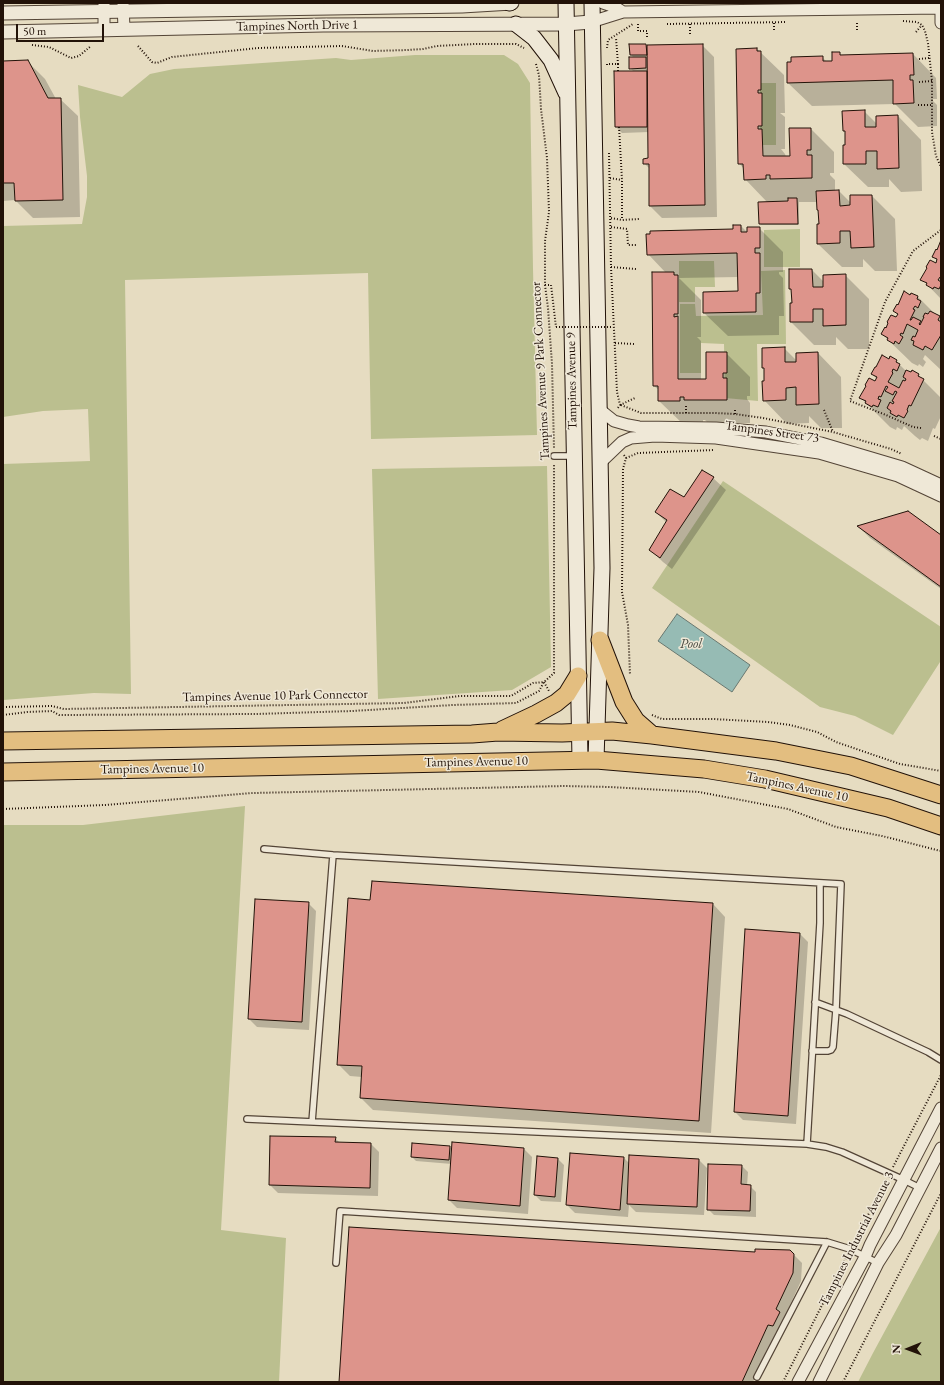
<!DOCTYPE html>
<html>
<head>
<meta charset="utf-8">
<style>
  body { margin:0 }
  #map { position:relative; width:944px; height:1385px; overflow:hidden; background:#e6dcc1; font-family:"EB Garamond",serif }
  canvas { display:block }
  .frame { position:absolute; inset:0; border:4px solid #221208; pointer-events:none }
  .north { position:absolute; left:888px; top:1329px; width:40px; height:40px; -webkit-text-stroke:3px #efe8d7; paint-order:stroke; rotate:269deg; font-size:11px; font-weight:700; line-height:16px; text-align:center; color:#221208 }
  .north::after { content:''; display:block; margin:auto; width:14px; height:18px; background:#221208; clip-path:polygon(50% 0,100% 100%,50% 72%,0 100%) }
  .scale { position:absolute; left:16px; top:24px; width:88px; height:18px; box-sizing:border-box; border:2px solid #221208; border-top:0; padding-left:5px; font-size:12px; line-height:14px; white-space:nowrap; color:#221208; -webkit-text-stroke:3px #efe8d7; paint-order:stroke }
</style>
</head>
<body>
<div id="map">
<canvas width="944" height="1385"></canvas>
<div class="frame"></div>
<div class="north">N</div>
<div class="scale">50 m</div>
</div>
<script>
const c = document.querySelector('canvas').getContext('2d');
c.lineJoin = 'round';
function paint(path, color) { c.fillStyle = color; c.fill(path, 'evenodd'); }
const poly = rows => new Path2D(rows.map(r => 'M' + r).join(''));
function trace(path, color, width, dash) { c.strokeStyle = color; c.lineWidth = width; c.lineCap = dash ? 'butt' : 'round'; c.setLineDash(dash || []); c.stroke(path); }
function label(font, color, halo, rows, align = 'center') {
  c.font = font + ' "EB Garamond",serif'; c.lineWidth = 3; c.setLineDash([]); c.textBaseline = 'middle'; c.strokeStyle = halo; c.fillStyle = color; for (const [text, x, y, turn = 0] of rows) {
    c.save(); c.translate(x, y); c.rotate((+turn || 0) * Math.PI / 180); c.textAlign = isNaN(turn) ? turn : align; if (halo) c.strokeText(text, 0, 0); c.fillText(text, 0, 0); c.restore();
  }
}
const green = poly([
  [415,55,504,55,518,64,530,83,533,269,537,435,371,439,368,273,125,280,131,694,94,693,3,700,3,464,90,461,88,409,43,411,3,417,3,273,4,272,3,226,82,224,87,197,87,176,80,117,78,85,122,97,150,74,174,69,336,58,351,60],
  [760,83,776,83,776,145,760,145],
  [800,229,800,267,764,267,764,230],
  [679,261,714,261,715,287,695,287,695,302,679,302],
  [785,270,786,344,757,344,758,401,725,398,724,344,701,343,701,373,680,373,680,304,695,304,696,316,763,315,761,271],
  [547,466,551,667,512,690,378,699,372,469],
  [723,481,941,627,940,662,893,735,855,716,820,707,652,588],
  [245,806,221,1230,286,1238,279,1382,3,1382,3,825,83,825],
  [941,1227,941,1382,858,1382,873,1353]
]);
const water = poly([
  [677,614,750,665,732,692,658,641,677,614]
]);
const shadow = poly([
  [646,45,647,46,702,45,714,57,717,217,662,218,650,206,650,169,644,163,650,159,649,132,622,133,616,127,634,72,630,68,634,58,631,55],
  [757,49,784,75,785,113,780,113,785,117,785,149,781,149,785,154,786,157,791,157,811,129,834,152,834,173,830,173,830,175,835,180,835,191,839,191,851,203,872,196,895,219,897,271,875,271,863,259,863,267,842,267,818,244,819,212,818,210,817,202,799,202,799,225,761,225,760,224,768,203,745,179,744,169,739,163],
  [839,53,842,56,913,54,936,78,937,99,933,99,933,101,937,105,937,126,918,127,895,104,812,106,788,83,822,57,827,62,833,62],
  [27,61,45,79,56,99,60,99,78,116,80,217,33,218,15,200,3,201,3,62],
  [864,111,877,124,898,116,921,140,922,191,901,192,889,179,889,187,868,187,844,164,846,146,846,132,844,130],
  [741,226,748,233,759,228,783,252,783,272,779,272,779,274,783,278,784,316,779,316,779,335,728,336,704,313,739,292,739,277,679,278,701,300,701,337,697,337,701,341,701,380,707,380,726,353,750,377,750,396,747,396,747,399,750,403,750,423,709,424,705,420,703,420,703,424,683,424,659,401,659,390,654,386,666,273,648,254,734,230],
  [941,243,941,299,922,279,936,264,938,261,933,256,938,251],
  [812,270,824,282,845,275,869,299,869,349,848,349,836,337,836,345,814,345,791,322,792,290,790,289],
  [912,294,918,297,936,315,941,319,941,370,925,355,923,359,926,362,923,367,919,364,918,366,912,363,882,334,889,323,897,319,898,315,894,311],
  [784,348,797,361,818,353,841,377,842,428,821,428,809,416,809,423,787,424,764,400,765,382,765,369,763,367],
  [889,360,896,361,907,372,918,375,941,398,941,416,935,429,933,428,928,441,922,438,920,440,915,436,904,426,902,430,897,427,896,430,890,427,861,398,875,382,877,379,872,374],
  [702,472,713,478,726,490,672,569,663,562,651,550,667,523,656,512,684,498],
  [859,527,941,536,941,589,870,538],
  [373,882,713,904,725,917,711,1133,373,1110,361,1098,362,1077,350,1076,338,1064,371,901],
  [308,903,316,911,309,1030,257,1027,249,1019],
  [800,934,808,942,796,1124,743,1120,735,1112],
  [335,1138,340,1143,371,1144,379,1152,378,1196,278,1193,270,1185],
  [453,1143,524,1149,532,1157,528,1214,457,1208,449,1200,452,1164,416,1161,412,1157,450,1147,453,1150],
  [624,1158,630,1164,699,1160,707,1168,704,1215,636,1212,629,1205,628,1217,575,1213,567,1205],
  [558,1159,564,1165,561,1202,541,1201,535,1195],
  [742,1166,748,1172,747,1186,750,1186,756,1192,756,1217,714,1215,708,1209],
  [794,1255,802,1263,801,1281,784,1318,787,1321,782,1334,776,1332,753,1382,340,1382]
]);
const building = poly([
  [629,44,646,44,647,55,630,55,629,44],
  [703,44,705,205,649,206,649,164,643,164,643,159,648,158,647,45,703,44],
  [757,48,757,51,761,51,761,90,758,90,758,93,762,93,762,126,758,126,758,129,762,129,763,156,790,156,789,128,811,128,811,150,807,150,807,155,812,155,812,178,770,179,770,175,766,175,766,179,744,180,743,164,738,164,736,49,757,48],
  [832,52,840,52,840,55,913,53,914,75,910,75,910,80,913,80,914,103,893,104,893,80,787,83,787,62,791,62,791,57,823,56,823,61,832,61,832,52],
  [629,57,646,57,646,68,629,69,629,57],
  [28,60,48,98,61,98,63,200,15,201,14,183,3,183,3,61,28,60],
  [614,71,647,71,647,127,615,127,614,71],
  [865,110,865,127,876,127,876,116,898,115,899,168,877,169,877,151,866,151,866,164,843,164,843,145,845,145,845,131,843,131,842,111,865,110],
  [839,190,840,206,850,205,850,195,872,195,874,247,851,248,850,231,840,231,840,243,817,244,817,224,819,224,818,210,817,210,816,191,839,190],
  [788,198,797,198,798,224,759,224,758,202,788,201,788,198],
  [733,225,741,225,741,232,747,232,747,227,760,227,760,248,755,248,755,253,760,253,760,293,756,293,756,312,703,313,703,292,738,291,737,253,647,255,646,234,650,234,650,231,733,229,733,225],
  [941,240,941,278,940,277,938,280,941,282,941,285,939,289,934,287,933,289,926,285,927,283,920,280,927,268,926,267,930,260,936,263,937,259,932,257,936,249,937,250,941,240],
  [789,269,812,269,813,287,823,287,823,275,846,274,846,325,823,326,823,309,813,309,813,322,790,322,790,303,792,303,791,289,789,289,789,269],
  [652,272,674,272,674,275,678,275,678,314,674,314,674,317,678,316,678,379,706,379,706,352,727,352,727,373,723,373,723,378,727,378,727,400,684,400,684,397,680,397,680,401,658,401,658,386,653,386,652,272],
  [904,291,910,295,911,293,918,296,917,299,921,301,918,308,915,306,913,309,915,310,910,320,911,320,913,317,921,321,919,324,920,325,924,317,923,317,925,313,928,314,930,311,940,316,938,320,941,322,941,335,932,350,925,346,923,350,913,345,914,341,911,340,913,336,915,337,918,330,907,324,903,334,901,333,900,335,903,337,899,344,895,341,894,344,887,340,888,338,881,334,885,327,886,328,888,323,887,322,891,315,896,317,898,314,893,311,897,304,898,305,904,291],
  [785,347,785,362,796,362,796,353,818,352,819,404,796,405,796,387,786,388,786,400,763,401,762,381,764,381,764,368,762,368,762,348,785,347],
  [882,355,889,359,890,356,897,360,896,362,900,364,897,371,893,369,892,372,893,373,888,382,899,388,903,380,905,381,906,379,903,377,906,370,911,372,912,370,919,374,918,376,924,379,911,406,909,405,907,410,908,411,904,418,898,415,897,417,890,413,891,411,887,408,890,402,893,404,894,402,892,401,897,392,895,391,893,395,885,391,888,387,886,386,881,397,879,396,878,399,881,400,878,407,873,405,872,407,865,403,866,401,859,398,866,386,865,385,869,378,875,381,877,377,871,374,875,367,876,367,882,355],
  [702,470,714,477,660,558,649,550,667,520,655,512,670,489,684,497,702,470],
  [908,511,941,535,941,587,857,526,908,511],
  [372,881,713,903,699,1121,360,1098,362,1066,337,1065,348,898,370,900,372,881],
  [255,899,309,902,302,1022,248,1019,255,899],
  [745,929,800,933,788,1116,734,1112,745,929],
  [270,1136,336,1137,335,1142,371,1143,370,1188,269,1185,270,1136],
  [452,1142,524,1148,520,1206,448,1200,452,1142],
  [412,1143,450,1146,449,1160,411,1157,412,1143],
  [570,1153,624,1157,620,1210,566,1205,570,1153],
  [629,1155,699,1159,697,1207,627,1204,629,1155],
  [537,1156,558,1158,555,1197,534,1195,537,1156],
  [708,1164,742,1165,741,1184,751,1185,750,1211,707,1210,708,1164],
  [349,1227,755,1252,755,1249,790,1250,794,1254,793,1273,776,1309,780,1312,773,1326,768,1325,742,1382,339,1382,349,1227]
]);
const path = poly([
  [903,21,917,22,922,25,925,31,928,43,932,81,932,132,936,156,941,167],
  [774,23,774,32],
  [638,24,638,31,647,31,647,37],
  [667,24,787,22],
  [690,24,690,34],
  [857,30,857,21],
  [916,32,922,25],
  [32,45,49,47,71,58,79,56,91,46],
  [138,46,152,62,157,63,172,57,258,48,342,46,373,51,407,50,423,49,437,46,475,44,516,44,524,48],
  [607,48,608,40,633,24],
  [919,59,929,58],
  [536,64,539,75,541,109,547,158,549,212,545,241,545,285,548,308,552,364,554,448],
  [607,65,607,64,618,64,616,38],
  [618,71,618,64],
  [919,82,932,81],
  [918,105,932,105],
  [619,127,622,180,622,220],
  [609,153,611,267,617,392,620,405,617,409],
  [610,178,622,180],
  [611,218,622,220,639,219],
  [611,227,627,229,628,245,637,245],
  [611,267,636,269],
  [545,285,551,285,556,327],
  [615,343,634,344],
  [620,405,635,398],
  [621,405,641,413,715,413,735,414,763,418,833,432,891,449,902,454],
  [686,406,686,413],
  [824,410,833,432],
  [735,414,735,408],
  [921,428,913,427,886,415,850,401,885,302,913,251,941,230],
  [934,436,941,439],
  [624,455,626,458,623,469,622,592,628,625,630,675],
  [626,458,638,453,714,450],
  [544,682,549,691],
  [3,707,52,706,64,709,404,703,460,696,511,696,533,683,544,682],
  [3,715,27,712,52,711,59,715,256,714,352,711,453,705,516,703,539,691,544,682,554,673,554,464],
  [652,715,662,719,713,719,768,722,790,725,817,732,836,742,900,764,941,771],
  [3,809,105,805,253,793,564,786,610,787,699,792,788,809,836,827,882,836,941,851],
  [893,1167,941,1075],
  [854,1241,887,1180],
  [783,1382,847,1256],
  [843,1382,941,1193]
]);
const service = poly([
  [554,456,574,456],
  [264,849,333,855,841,884,836,1010,833,1047,831,1050,828,1051,812,1051],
  [815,1002,847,1014,928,1052,941,1060],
  [247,1119,807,1144,826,1147,842,1152,904,1180,920,1188],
  [312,1122,333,855],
  [807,1144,820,923,820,883],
  [336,1263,340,1211,827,1242,850,1249,878,1263],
  [757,1377,827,1242]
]);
const minor = poly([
  [104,3,104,30],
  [123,3,124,29],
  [603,3,615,7,623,12],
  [941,3,941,23],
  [591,22,623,12,941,8],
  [599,409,614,421,628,425,639,427,716,428,766,432,821,443,902,467,941,485],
  [600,463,622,442,631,438,655,436,716,438,819,453,898,476,941,496],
  [798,1382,865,1257,870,1245,941,1108],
  [819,1382,878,1263,896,1235,941,1148]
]);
const tertiary = poly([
  [3,13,462,6,512,3],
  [3,32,323,25,566,24,591,22]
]);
const secondary = poly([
  [509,3,510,3],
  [566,3,580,760],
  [592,3,602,568,596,760],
  [516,24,534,38,551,60,566,93]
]);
const primary = poly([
  [600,640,624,702,636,721,652,735],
  [502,730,536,714,556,703,567,694,578,676],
  [3,741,472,734,498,732,562,733,612,731,652,735,776,751,851,766,941,795],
  [3,772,596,760,704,769,765,779,888,808,941,826]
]);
const pathBridge = poly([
  [556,327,612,327]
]);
const streetNames = [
  ["Tampines North Drive 1",297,26,-1],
  ["Tampines Avenue 9 Park Connector",541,371,-93],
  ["Tampines Avenue 9",572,381,-91],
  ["Tampines Street 73",772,432,8],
  ["Tampines Avenue 10 Park Connector",275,696,-1],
  ["Tampines Avenue 10",476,762,-1],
  ["Tampines Avenue 10",152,769,-1],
  ["Tampines Avenue 10",797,787,12],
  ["Tampines Industrial Avenue 3",857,1239,-63]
];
const waterNames = [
  ["Pool",691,644]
];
paint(green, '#bbbf8f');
paint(water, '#96bbb4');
trace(water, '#68776f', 1);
paint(shadow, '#0003');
paint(building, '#dd948b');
trace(building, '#221208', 1);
trace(service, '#534436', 8);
trace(minor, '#534436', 13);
trace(tertiary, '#534436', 15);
trace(secondary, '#221208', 17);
trace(primary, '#221208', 19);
trace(path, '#221208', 2, [1, 2]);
trace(service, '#efe8d7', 5.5);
trace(minor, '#efe8d7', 11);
trace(tertiary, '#efe8d7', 13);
trace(secondary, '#efe8d7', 15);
trace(primary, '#e3be80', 17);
trace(pathBridge, '#221208', 2, [1, 2]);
label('13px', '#221208', '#efe8d7', streetNames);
label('italic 14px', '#4b4d44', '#efe8d7', waterNames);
</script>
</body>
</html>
